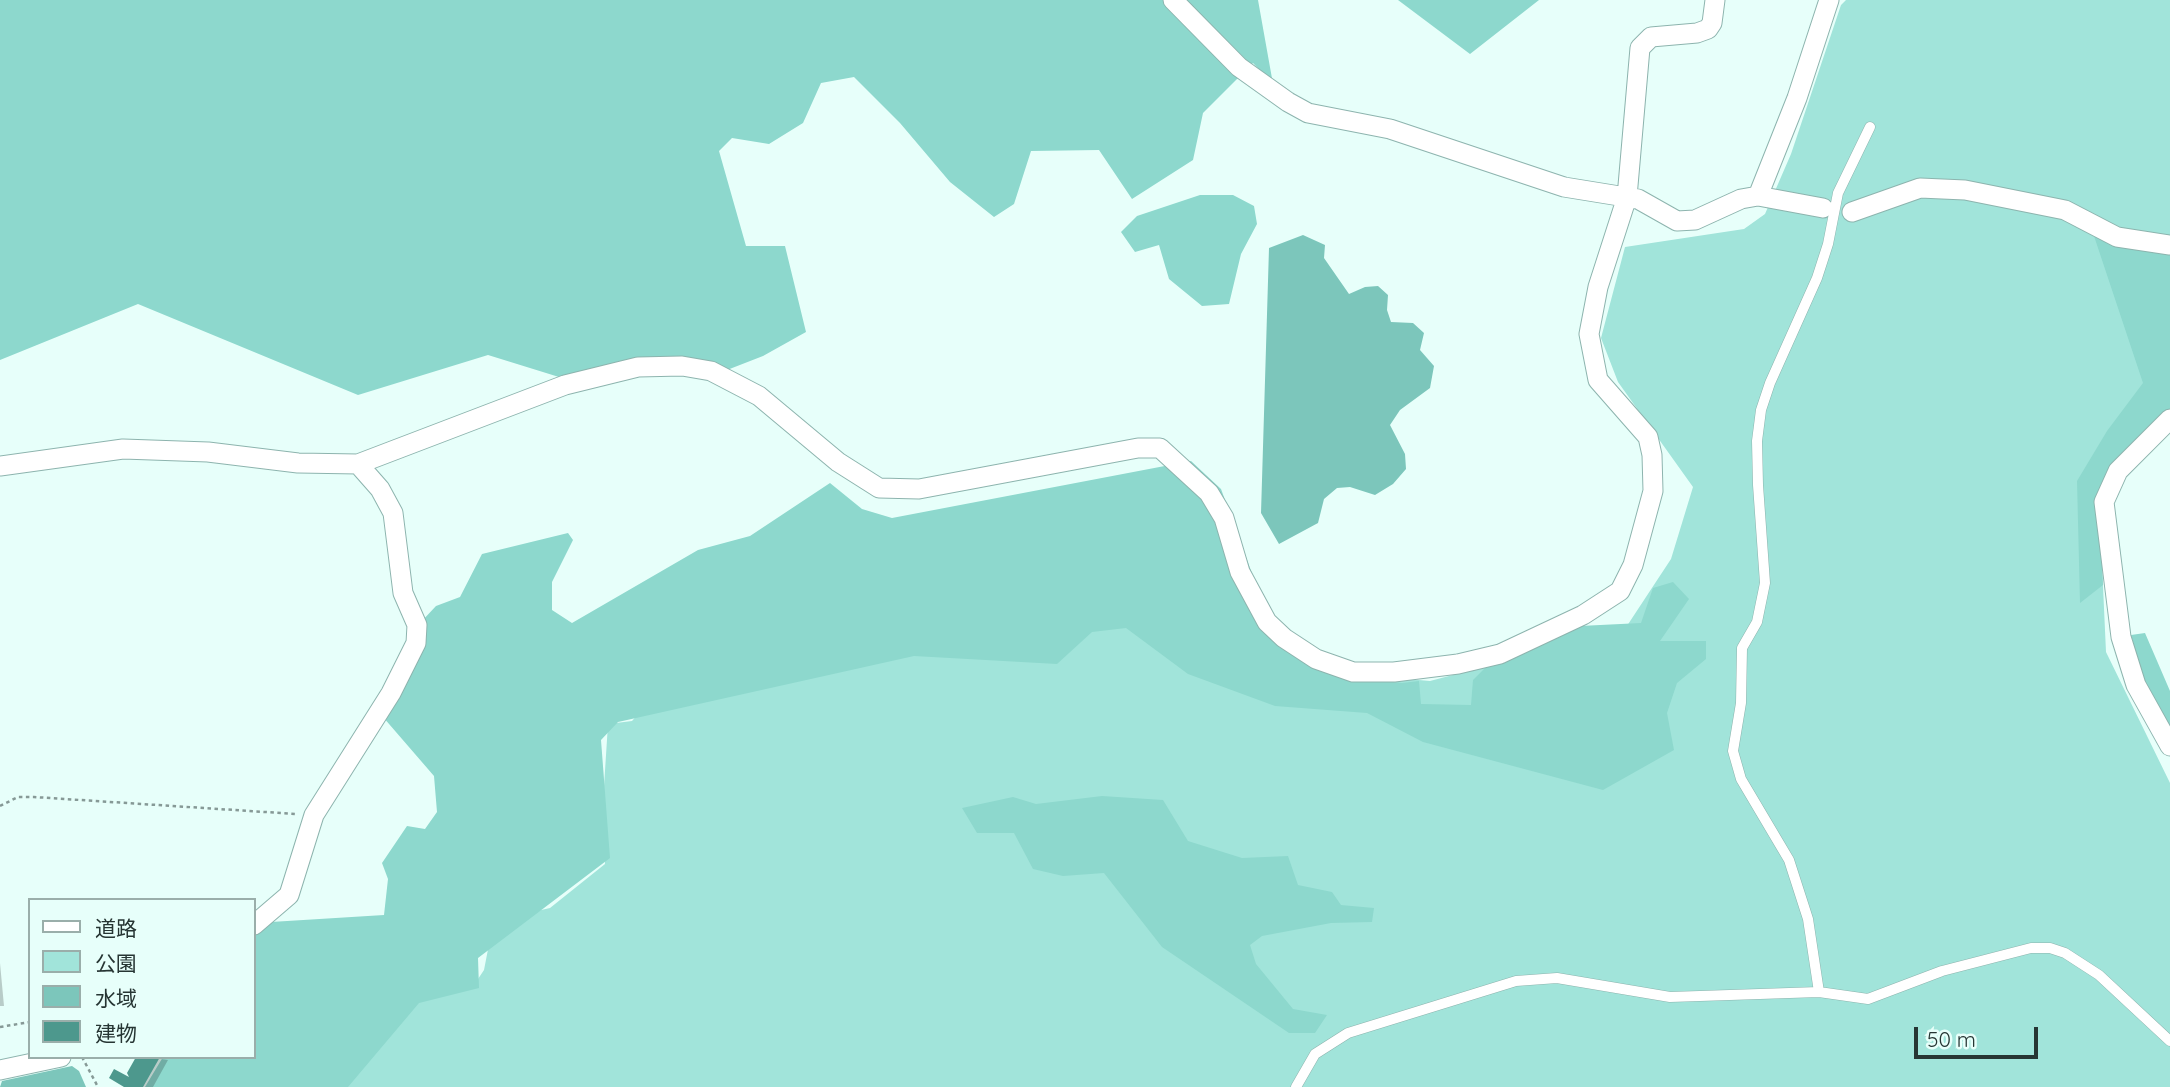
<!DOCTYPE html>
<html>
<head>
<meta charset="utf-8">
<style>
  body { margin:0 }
  #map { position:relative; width:2170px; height:1087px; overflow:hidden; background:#e7fffa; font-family:Quicksand,"Noto Sans JP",sans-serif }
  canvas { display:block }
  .legend { position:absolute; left:28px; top:898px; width:228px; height:161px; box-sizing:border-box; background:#e7fffa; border:2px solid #9aaeaa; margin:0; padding:9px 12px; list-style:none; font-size:21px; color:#263533 }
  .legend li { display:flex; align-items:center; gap:14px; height:35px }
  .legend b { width:35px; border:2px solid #9aaeaa }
  .scale { position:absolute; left:1914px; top:1027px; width:124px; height:32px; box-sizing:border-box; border:4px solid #263533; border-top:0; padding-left:9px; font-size:21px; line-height:24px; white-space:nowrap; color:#263533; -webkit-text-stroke:5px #e7fffa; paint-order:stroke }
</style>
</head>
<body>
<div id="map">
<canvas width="2170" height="1087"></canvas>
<ul class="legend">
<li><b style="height:9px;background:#fff"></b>道路</li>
<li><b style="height:19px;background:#a1e4da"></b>公園</li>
<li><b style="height:19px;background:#7cc6bb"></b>水域</li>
<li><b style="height:19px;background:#4d988d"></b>建物</li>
</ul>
<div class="scale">50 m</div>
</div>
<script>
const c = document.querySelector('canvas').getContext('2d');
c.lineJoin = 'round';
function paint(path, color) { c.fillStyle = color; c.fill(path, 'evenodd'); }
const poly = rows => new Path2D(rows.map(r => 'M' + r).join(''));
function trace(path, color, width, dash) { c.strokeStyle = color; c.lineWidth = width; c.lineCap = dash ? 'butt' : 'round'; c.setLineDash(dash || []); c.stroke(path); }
const green = poly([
  [1846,0,2170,0,2170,392,2098,477,2106,652,2170,783,2170,1087,154,1087,254,1057,476,982,484,970,490,939,528,913,550,908,605,864,603,802,608,724,632,721,639,713,749,670,1244,596,1315,671,1430,681,1529,655,1619,638,1671,559,1693,487,1618,382,1601,338,1625,247,1744,229,1765,214,1791,154,1841,5]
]);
const forest = poly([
  [0,0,1258,0,1273,84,1253,63,1203,113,1193,160,1132,199,1099,150,1031,151,1014,204,994,217,950,182,900,123,854,77,821,83,803,123,769,144,732,138,719,151,746,246,785,246,806,332,763,356,727,370,559,377,488,355,358,395,138,304,0,360],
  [1398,0,1539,0,1470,54],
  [1200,195,1233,195,1254,206,1257,224,1241,254,1229,304,1202,306,1169,279,1159,245,1135,252,1121,232,1137,216],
  [2094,236,2170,254,2170,425,2098,498,2103,585,2080,603,2077,481,2107,431,2143,383],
  [1191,461,1221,489,1279,647,1342,676,1402,683,1419,681,1421,704,1471,705,1473,680,1486,667,1580,626,1641,623,1653,588,1673,582,1689,599,1660,641,1706,641,1706,659,1677,683,1667,713,1674,750,1603,790,1423,742,1367,713,1275,706,1188,674,1126,628,1092,632,1057,664,914,656,618,722,601,740,610,858,478,958,479,988,419,1003,348,1087,145,1087,163,1057,254,1057,254,936,271,922,384,915,388,879,382,863,407,826,425,829,437,812,434,776,383,717,421,622,436,606,460,597,482,554,568,533,573,540,552,582,552,610,572,623,698,550,750,536,830,483,862,509,892,518],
  [2145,633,2170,691,2170,726,2146,687,2131,635],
  [1102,796,1163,800,1188,841,1242,858,1288,856,1298,885,1332,892,1341,905,1374,908,1372,922,1331,923,1262,936,1250,945,1256,964,1293,1009,1327,1015,1315,1033,1289,1033,1162,947,1104,873,1063,876,1033,869,1014,833,977,833,962,808,1013,797,1036,804]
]);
const water = poly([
  [1303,235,1325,245,1324,258,1349,294,1365,287,1378,286,1388,295,1387,310,1391,322,1413,323,1424,333,1420,350,1434,366,1430,388,1400,410,1390,425,1405,454,1406,469,1393,484,1375,495,1350,487,1337,488,1324,499,1318,523,1279,544,1261,513,1269,248],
  [72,1066,79,1071,86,1087,0,1087,2,1081]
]);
const shadow = poly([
  [0,963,4,1006,0,1006,0,1010],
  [147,1057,168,1060,153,1087,124,1087]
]);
const building = poly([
  [136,1057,160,1057,143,1087,124,1087,109,1078,114,1069,129,1077,127,1073]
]);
const path = poly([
  [0,806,18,797,34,797,296,814],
  [0,1027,30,1022],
  [82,1057,98,1087]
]);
const service = poly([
  [1819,992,1808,919,1789,860,1741,779,1733,751,1741,703,1742,648,1757,622,1765,583,1758,485,1757,441,1761,410,1770,383,1817,278,1828,244,1838,193,1870,127],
  [1296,1087,1315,1054,1348,1033,1516,981,1557,978,1670,997,1819,992,1868,999,1942,971,2031,948,2050,948,2065,953,2099,975,2170,1041]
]);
const minor = poly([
  [1173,0,1239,67,1288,102,1308,113,1390,129,1564,187,1638,199,1677,221,1695,220,1741,199,1758,196,1823,208],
  [1758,196,1797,98,1829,0],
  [1852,212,1920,188,1965,190,2065,210,2117,237,2170,245],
  [2170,419,2118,471,2104,502,2121,637,2136,685,2170,746],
  [0,466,123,449,208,452,298,463,358,464,565,385,638,367,682,366,711,371,759,396,838,462,879,488,919,489,1138,448,1160,448,1209,493,1224,518,1240,572,1267,622,1284,638,1316,659,1353,672,1394,672,1458,664,1500,654,1583,615,1620,591,1633,565,1653,491,1652,455,1648,437,1598,380,1589,334,1598,287,1627,197,1640,48,1651,37,1697,33,1708,29,1712,23,1715,0],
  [254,925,289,895,314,815,391,693,416,643,417,625,403,593,393,513,380,489,358,464],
  [0,1070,61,1057]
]);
paint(green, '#a1e4da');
paint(forest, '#8dd8cd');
paint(water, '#7cc6bb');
paint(shadow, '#0003');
paint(building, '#4d988d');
trace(service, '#8db4ae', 11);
trace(minor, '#8db4ae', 21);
trace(path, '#869996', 2.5, [3.5, 3.5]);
trace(service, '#fff', 10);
trace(minor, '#fff', 19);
</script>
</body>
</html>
